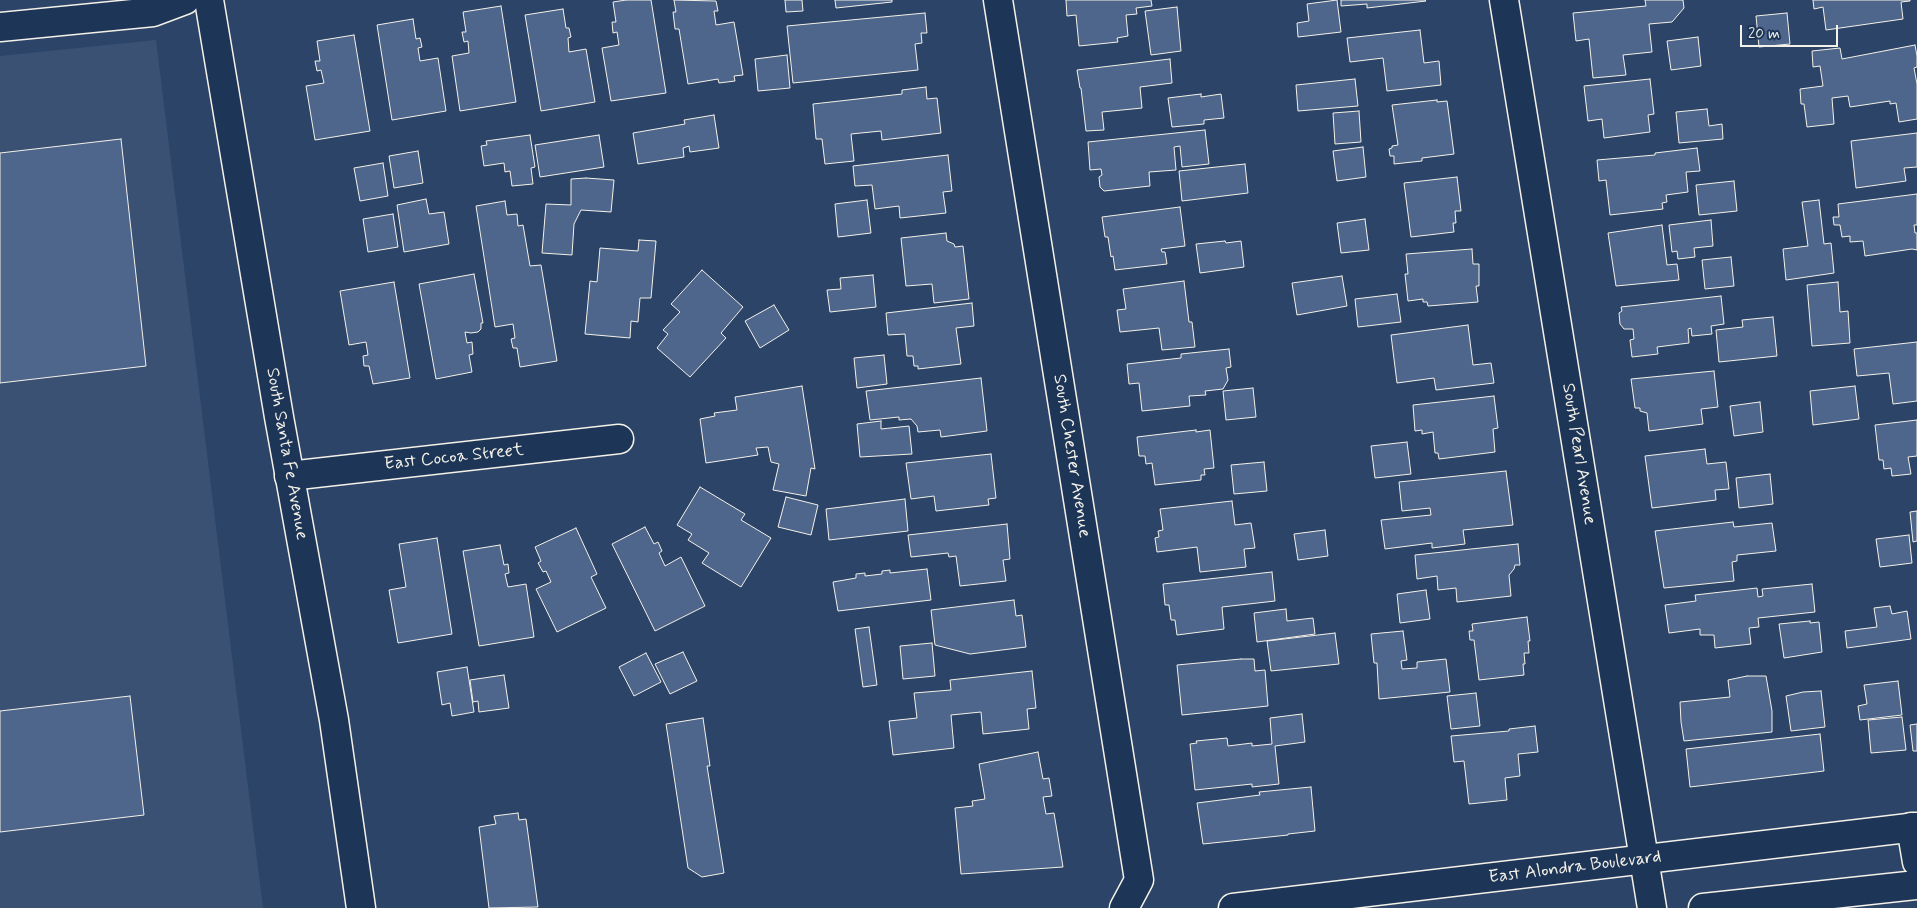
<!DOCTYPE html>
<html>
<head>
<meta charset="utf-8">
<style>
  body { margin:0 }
  #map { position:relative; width:1917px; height:908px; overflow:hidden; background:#2c4467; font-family:Mynerve,sans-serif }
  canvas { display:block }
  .scale { position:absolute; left:1740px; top:25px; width:98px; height:22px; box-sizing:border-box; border:2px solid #f4f1e8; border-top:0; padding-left:6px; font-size:15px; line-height:18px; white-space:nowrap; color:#f4f1e8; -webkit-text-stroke:4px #1d3557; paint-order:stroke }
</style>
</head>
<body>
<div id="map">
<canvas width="1917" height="908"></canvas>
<div class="scale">20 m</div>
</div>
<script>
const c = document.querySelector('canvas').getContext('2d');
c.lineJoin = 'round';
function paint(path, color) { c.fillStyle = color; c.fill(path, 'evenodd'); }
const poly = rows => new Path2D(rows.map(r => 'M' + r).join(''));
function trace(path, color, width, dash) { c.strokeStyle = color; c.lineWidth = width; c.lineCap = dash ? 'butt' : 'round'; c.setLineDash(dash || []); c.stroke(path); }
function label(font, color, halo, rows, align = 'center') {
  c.font = font + ' Mynerve,sans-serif'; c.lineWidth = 4; c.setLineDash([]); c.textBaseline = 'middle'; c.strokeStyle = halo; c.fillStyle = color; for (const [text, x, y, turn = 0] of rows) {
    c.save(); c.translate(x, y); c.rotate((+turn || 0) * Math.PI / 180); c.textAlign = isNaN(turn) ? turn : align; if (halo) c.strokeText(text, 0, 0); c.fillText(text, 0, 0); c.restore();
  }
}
const built = poly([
  [156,40,263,908,0,908,0,56]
]);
const building = poly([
  [626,0,651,0,666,93,611,101,602,48,619,45,617,32,613,33,612,22,616,22,613,2,626,0],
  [674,0,716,1,718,11,714,11,716,25,734,22,743,75,734,76,735,81,719,83,718,79,688,84,679,29,675,29,673,12,676,12,674,0],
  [785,0,802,0,803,11,786,12,785,0],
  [835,0,892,0,892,2,836,8,835,0],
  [1066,0,1151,0,1152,6,1136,8,1137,14,1126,15,1128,36,1117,38,1118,42,1079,46,1076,15,1067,16,1066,0],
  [1337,0,1341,32,1298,37,1297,23,1309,21,1307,4,1337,0],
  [1341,0,1425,0,1426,1,1367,8,1367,4,1341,6,1341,0],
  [1645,0,1683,0,1684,8,1672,22,1649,24,1652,52,1623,55,1626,75,1593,78,1589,39,1576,41,1573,13,1646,6,1645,0],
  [1813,0,1910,0,1910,1,1901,2,1903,19,1826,30,1823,7,1814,9,1813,0],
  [501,6,516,102,460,111,452,56,469,53,468,41,464,42,462,32,466,32,463,12,501,6],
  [1177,7,1181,51,1151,55,1145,11,1177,7],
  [563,9,566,28,569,28,571,37,568,38,569,52,586,49,595,102,541,111,525,15,563,9],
  [925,13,927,33,921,33,922,43,915,44,918,70,793,83,787,26,925,13],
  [1787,13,1790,44,1759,47,1756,16,1787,13],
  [413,19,416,39,420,38,422,47,418,48,420,61,438,58,446,111,392,120,377,25,413,19],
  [1420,30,1424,63,1439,61,1441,85,1387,91,1383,58,1350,62,1347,38,1420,30],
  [354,35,370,131,315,140,306,86,324,83,321,70,317,71,315,61,320,61,317,41,354,35],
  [1698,37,1701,66,1671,70,1667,41,1698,37],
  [1915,45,1917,56,1917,67,1914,68,1917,84,1917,119,1899,122,1896,103,1890,104,1890,101,1850,107,1848,96,1832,98,1834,124,1807,127,1804,104,1801,104,1800,89,1823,86,1820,66,1813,67,1812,51,1840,48,1842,59,1915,45],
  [787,55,790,88,758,91,755,59,787,55],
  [1170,59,1172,83,1140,87,1142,108,1102,112,1104,130,1086,131,1081,88,1080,88,1077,70,1170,59],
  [1355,79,1358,106,1298,111,1296,85,1355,79],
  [1650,79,1654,114,1648,115,1650,132,1604,138,1602,119,1588,121,1584,86,1650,79],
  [926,87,927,99,937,98,941,133,882,140,881,131,851,134,854,161,825,164,822,139,816,139,813,104,902,94,902,90,926,87],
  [1201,94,1201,97,1221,94,1224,118,1204,120,1204,124,1172,127,1168,98,1201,94],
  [1437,100,1437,102,1447,101,1454,154,1422,158,1422,161,1394,164,1394,156,1390,156,1389,149,1392,148,1392,146,1398,145,1392,105,1437,100],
  [1707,109,1709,126,1722,124,1723,139,1679,143,1676,112,1707,109],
  [1359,111,1361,142,1335,144,1333,113,1359,111],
  [714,115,719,148,690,152,689,146,683,148,684,157,638,164,633,133,685,124,684,120,714,115],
  [1205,130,1209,164,1182,167,1180,146,1174,147,1176,170,1149,172,1150,186,1104,191,1100,187,1099,177,1102,175,1101,169,1090,170,1088,142,1205,130],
  [1917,133,1917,167,1904,168,1906,181,1856,188,1851,141,1917,133],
  [530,135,535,167,531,168,533,184,512,186,510,171,505,172,504,163,484,166,481,146,487,145,486,141,530,135],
  [599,135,604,167,540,177,535,145,599,135],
  [121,139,146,366,0,383,0,153,121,139],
  [1363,147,1366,177,1337,181,1333,151,1363,147],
  [1697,148,1700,171,1686,172,1688,192,1666,195,1667,202,1662,203,1663,209,1610,215,1606,180,1599,181,1597,160,1655,155,1655,153,1697,148],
  [418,151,423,183,394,188,389,156,418,151],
  [948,155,952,191,943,192,946,213,900,218,899,206,875,209,872,185,855,186,853,166,948,155],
  [383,163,388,196,360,201,354,168,383,163],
  [1245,164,1248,193,1182,201,1179,171,1245,164],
  [1457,177,1461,211,1455,211,1456,223,1453,223,1454,232,1411,237,1404,183,1457,177],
  [586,178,614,180,611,212,581,210,574,224,572,255,542,253,546,204,571,205,571,179,586,178],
  [1734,181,1737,211,1699,215,1696,185,1734,181],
  [1917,194,1917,225,1914,225,1915,233,1917,233,1917,250,1912,249,1865,256,1863,241,1850,242,1850,236,1842,237,1840,225,1834,225,1833,217,1839,217,1838,204,1917,194],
  [426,199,429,214,444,212,449,244,404,252,397,205,426,199],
  [867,200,871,233,838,237,835,204,867,200],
  [1819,200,1824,244,1831,243,1834,273,1786,280,1783,249,1808,246,1802,202,1819,200],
  [505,201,507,215,517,214,518,226,523,225,530,266,541,265,557,361,520,367,517,348,513,348,511,339,515,338,513,324,495,327,476,206,505,201],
  [1180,207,1185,246,1161,249,1162,252,1165,252,1167,264,1115,270,1113,256,1111,257,1108,237,1105,237,1102,217,1180,207],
  [393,214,398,247,368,252,363,219,393,214],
  [1365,219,1369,250,1341,253,1337,223,1365,219],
  [1711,220,1713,246,1694,248,1695,257,1678,259,1677,251,1672,252,1669,225,1711,220],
  [1662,225,1667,265,1677,264,1679,280,1616,286,1608,233,1662,225],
  [946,233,947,241,954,244,955,247,963,246,969,299,934,303,932,284,906,286,901,238,946,233],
  [639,240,656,241,651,298,640,298,638,322,631,321,630,338,585,334,590,281,597,282,600,248,638,251,639,240],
  [1225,241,1226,243,1241,241,1244,267,1200,273,1196,244,1225,241],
  [1472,249,1473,264,1479,264,1479,286,1476,286,1478,302,1428,306,1427,302,1423,302,1423,299,1408,301,1405,274,1408,274,1406,254,1472,249],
  [1731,257,1734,286,1705,289,1702,260,1731,257],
  [702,270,743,307,721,333,726,338,690,377,657,348,668,334,663,330,680,312,671,304,702,270],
  [474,274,483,323,481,323,481,329,478,332,471,333,465,332,467,343,472,342,473,354,469,355,472,372,436,379,419,284,474,274],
  [873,275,876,307,830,312,827,290,841,289,840,278,873,275],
  [1342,276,1347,306,1297,315,1292,283,1342,276],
  [1184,281,1189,322,1192,322,1195,347,1162,350,1159,328,1120,332,1117,310,1126,309,1123,289,1184,281],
  [394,282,410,378,373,384,369,366,364,366,363,356,368,355,366,342,349,345,340,291,394,282],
  [1838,282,1840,312,1848,311,1850,343,1812,346,1807,285,1838,282],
  [1397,294,1401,322,1358,327,1355,299,1397,294],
  [1721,296,1724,324,1711,326,1712,334,1692,336,1691,328,1688,329,1689,343,1657,347,1658,354,1632,357,1630,340,1634,339,1633,329,1624,329,1620,324,1619,313,1622,311,1621,307,1721,296],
  [972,303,974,326,956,328,961,364,918,369,918,366,914,366,913,356,907,356,905,334,888,335,886,313,972,303],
  [774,305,789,330,760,348,745,321,774,305],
  [1773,317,1777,356,1719,362,1716,330,1743,327,1742,320,1773,317],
  [1468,325,1473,365,1491,363,1494,383,1436,390,1434,378,1397,383,1391,335,1468,325],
  [1917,342,1917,401,1893,404,1889,373,1857,376,1854,349,1917,342],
  [1229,349,1231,367,1226,368,1228,380,1223,389,1205,391,1206,395,1189,396,1190,406,1142,411,1139,383,1129,384,1127,364,1181,358,1181,354,1229,349],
  [884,355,887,384,857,388,854,358,884,355],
  [1714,371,1718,407,1701,409,1703,424,1649,431,1647,413,1640,411,1640,408,1635,408,1631,379,1714,371],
  [981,378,987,431,941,437,940,430,918,432,917,426,911,419,899,420,899,417,870,420,866,391,981,378],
  [802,386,815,469,811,468,806,496,773,490,779,464,771,462,768,447,756,448,758,455,706,463,700,419,715,416,714,413,737,410,735,397,802,386],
  [1855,386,1859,419,1813,425,1810,391,1855,386],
  [1253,388,1256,417,1226,420,1223,391,1253,388],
  [1494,396,1498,428,1493,429,1495,452,1439,459,1438,453,1435,453,1433,432,1422,434,1422,430,1415,431,1413,405,1494,396],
  [1760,402,1763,432,1734,436,1730,406,1760,402],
  [1917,420,1917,456,1908,457,1911,474,1892,476,1891,468,1884,469,1883,460,1879,460,1875,425,1917,420],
  [881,421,881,429,909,426,912,454,860,457,857,424,881,421],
  [1196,430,1196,432,1210,430,1214,468,1204,469,1205,475,1201,475,1201,480,1155,485,1152,463,1146,464,1145,456,1139,456,1137,437,1196,430],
  [1407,442,1411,474,1375,478,1371,446,1407,442],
  [1705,449,1707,464,1726,462,1729,489,1715,490,1716,500,1652,508,1645,456,1705,449],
  [991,454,996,498,988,499,989,505,936,511,934,496,911,499,906,463,991,454],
  [1264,462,1267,491,1234,494,1231,465,1264,462],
  [1506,471,1513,525,1463,530,1465,544,1432,548,1432,543,1385,549,1381,520,1431,515,1430,508,1402,511,1399,482,1506,471],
  [1770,474,1773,504,1739,508,1736,478,1770,474],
  [700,487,745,514,741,520,771,538,741,587,702,563,709,553,688,540,692,534,677,525,700,487],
  [786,497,818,505,811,535,778,527,786,497],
  [905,499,908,531,829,540,826,509,905,499],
  [1232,501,1235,525,1251,523,1255,548,1244,549,1246,567,1200,572,1197,547,1157,552,1155,538,1159,537,1158,531,1163,530,1160,509,1232,501],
  [1917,511,1917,541,1913,542,1910,512,1917,511],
  [1733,522,1734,527,1772,523,1776,551,1737,555,1737,561,1732,562,1734,581,1664,588,1655,531,1733,522],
  [1007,524,1010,559,1003,560,1006,581,960,586,956,556,949,557,948,553,911,557,908,535,1007,524],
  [645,527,654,544,658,542,662,551,659,553,665,566,681,557,705,606,655,631,612,544,645,527],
  [576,528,597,574,591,577,606,608,557,632,536,589,551,582,546,571,543,572,538,563,541,561,535,547,576,528],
  [1325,530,1328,556,1298,560,1294,534,1325,530],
  [1909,535,1912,563,1880,567,1876,539,1909,535],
  [437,538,452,634,398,643,389,590,406,587,399,544,437,538],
  [1518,544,1520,565,1515,565,1514,569,1509,575,1511,596,1457,602,1456,588,1438,590,1437,576,1417,579,1415,555,1518,544],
  [500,545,504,565,508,564,509,573,505,574,508,587,526,584,534,637,479,646,463,551,500,545],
  [927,569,931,600,838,611,833,582,856,578,856,574,865,573,865,576,882,574,882,571,890,570,890,573,927,569],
  [1272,572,1275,601,1222,607,1224,629,1177,635,1175,620,1171,620,1169,605,1165,605,1163,584,1272,572],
  [1812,584,1815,612,1758,618,1759,627,1749,628,1751,644,1715,648,1714,635,1700,635,1700,629,1669,633,1665,605,1696,601,1695,595,1757,588,1758,597,1763,596,1762,589,1812,584],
  [1426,590,1430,619,1400,623,1397,594,1426,590],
  [1014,600,1016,616,1022,615,1026,647,970,654,935,645,931,610,1014,600],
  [1890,606,1892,614,1907,611,1911,639,1847,648,1845,631,1877,627,1874,608,1890,606],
  [1286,609,1287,621,1313,618,1315,634,1257,642,1254,613,1286,609],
  [1527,617,1530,641,1528,641,1529,653,1524,653,1525,664,1523,664,1524,675,1479,680,1474,640,1470,640,1469,631,1473,631,1472,624,1527,617],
  [1810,621,1810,623,1819,622,1822,652,1784,658,1779,624,1810,621],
  [869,627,877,685,863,687,855,629,869,627],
  [1403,631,1407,660,1401,661,1402,669,1417,668,1417,662,1446,659,1450,692,1379,699,1377,663,1374,663,1371,634,1403,631],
  [1335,633,1339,664,1271,671,1267,641,1335,633],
  [932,643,935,676,903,679,900,646,932,643],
  [683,652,697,681,670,694,655,664,683,652],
  [646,653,661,682,634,696,619,667,646,653],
  [1241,659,1254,659,1255,671,1265,670,1268,706,1182,715,1177,665,1241,659],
  [467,667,474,712,452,716,450,703,442,705,437,672,467,667],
  [1032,671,1036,708,1027,709,1029,729,983,734,981,712,951,715,954,748,893,755,889,721,917,718,914,693,951,690,950,680,1032,671],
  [504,675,509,708,479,712,478,701,473,702,470,680,504,675],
  [1747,676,1766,676,1772,711,1772,732,1684,741,1681,722,1680,702,1730,697,1728,680,1747,676],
  [1898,681,1902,715,1860,720,1858,706,1867,704,1864,685,1898,681],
  [1821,691,1825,727,1791,731,1786,696,1803,692,1821,691],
  [1476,693,1480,726,1451,729,1447,696,1476,693],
  [130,696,144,815,0,832,0,711,130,696],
  [1302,714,1305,742,1275,746,1279,784,1252,787,1252,784,1195,790,1190,744,1197,743,1196,741,1227,738,1228,746,1252,743,1252,746,1272,744,1270,718,1302,714],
  [1902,717,1906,750,1871,753,1868,720,1902,717],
  [703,718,710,766,707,766,724,873,702,877,688,868,666,724,703,718],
  [1917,724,1917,751,1913,751,1910,725,1917,724],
  [1535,726,1538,752,1518,754,1520,776,1505,778,1507,800,1469,804,1464,761,1454,762,1451,736,1509,731,1509,729,1535,726],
  [1820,734,1824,771,1690,787,1686,749,1820,734],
  [1038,752,1043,779,1049,778,1052,796,1043,797,1046,814,1054,813,1063,867,961,874,955,808,973,806,972,801,985,799,979,764,1038,752],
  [1311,787,1315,831,1288,834,1288,835,1203,844,1197,803,1260,795,1259,792,1311,787],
  [518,813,519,820,526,819,538,907,489,908,479,827,496,824,494,816,518,813]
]);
const minor = poly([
  [998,0,1139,880,1124,908],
  [1504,0,1652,908],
  [0,27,153,12,185,0],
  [289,476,619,439],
  [1911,827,1917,862]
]);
const secondary = poly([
  [209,0,279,417,334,720,361,908],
  [1233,908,1917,827],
  [1703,908,1917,885]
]);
const streetNames = [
  ["South Santa Fe Avenue",286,454,80],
  ["South Pearl Avenue",1578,454,81],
  ["South Chester Avenue",1071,456,81],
  ["East Cocoa Street",454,458,-6],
  ["East Alondra Boulevard",1575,868,-7]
];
paint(built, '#3a5174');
paint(building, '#4f668c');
trace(building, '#f4f1e8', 1);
trace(minor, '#f4f1e8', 31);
trace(secondary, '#f4f1e8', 31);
trace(minor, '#1d3557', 28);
trace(secondary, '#1d3557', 28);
label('18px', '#f4f1e8', '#1d3557', streetNames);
</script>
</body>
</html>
